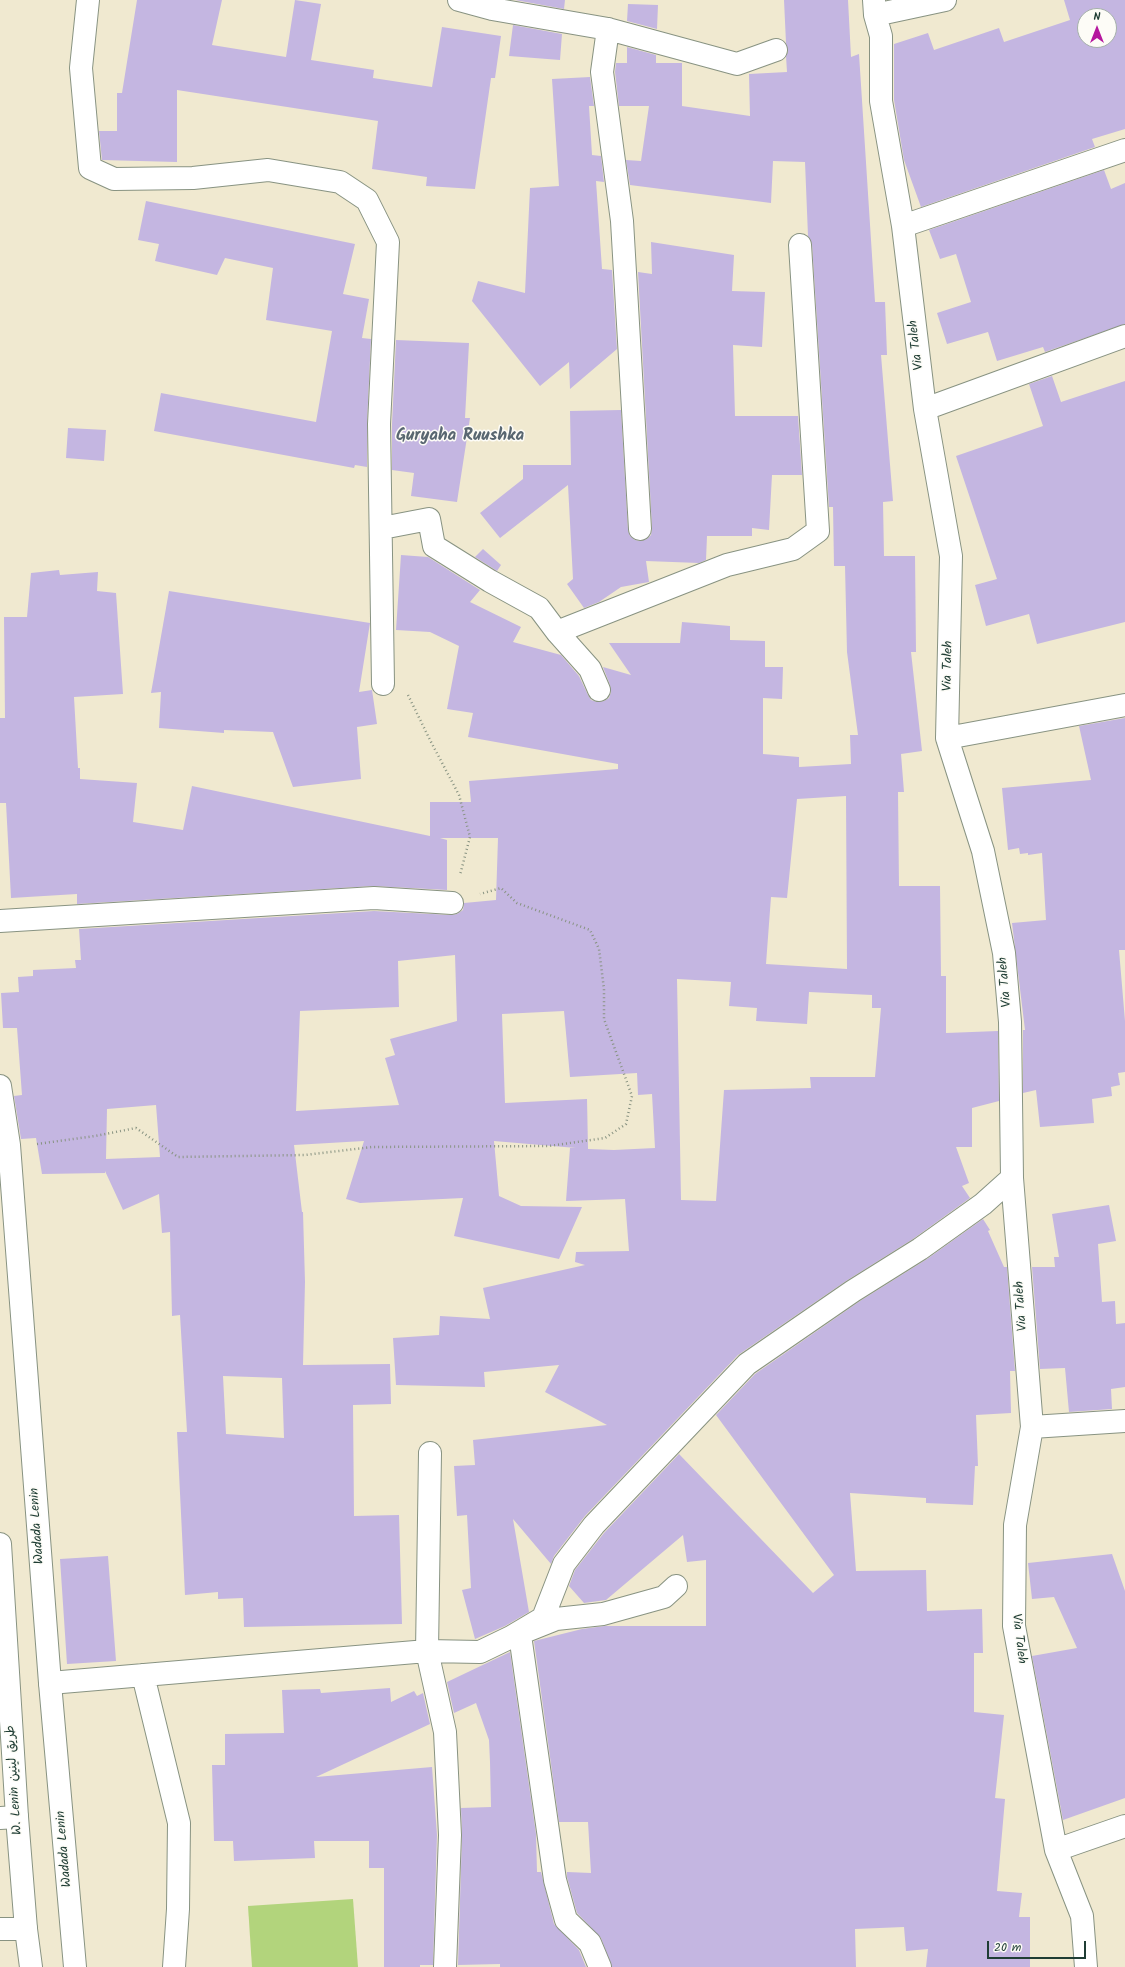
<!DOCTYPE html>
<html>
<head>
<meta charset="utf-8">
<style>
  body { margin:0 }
  #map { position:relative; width:1125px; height:1967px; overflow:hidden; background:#f0e9d0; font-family:Kalam,sans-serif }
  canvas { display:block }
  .north { position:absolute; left:1077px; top:8px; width:40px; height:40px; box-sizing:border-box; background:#fdfcf7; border:1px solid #a4b0a9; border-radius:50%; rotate:0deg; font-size:11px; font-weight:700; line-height:16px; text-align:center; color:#1f3d34 }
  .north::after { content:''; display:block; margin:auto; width:14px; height:18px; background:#b5179e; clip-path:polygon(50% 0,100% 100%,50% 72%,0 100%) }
  .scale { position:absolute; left:987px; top:1941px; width:99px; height:18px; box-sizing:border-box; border:2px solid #1f3d34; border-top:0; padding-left:5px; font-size:12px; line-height:14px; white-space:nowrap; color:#1f3d34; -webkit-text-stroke:3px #fdfcf7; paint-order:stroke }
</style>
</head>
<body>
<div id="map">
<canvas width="1125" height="1967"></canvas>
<div class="north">N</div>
<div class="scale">20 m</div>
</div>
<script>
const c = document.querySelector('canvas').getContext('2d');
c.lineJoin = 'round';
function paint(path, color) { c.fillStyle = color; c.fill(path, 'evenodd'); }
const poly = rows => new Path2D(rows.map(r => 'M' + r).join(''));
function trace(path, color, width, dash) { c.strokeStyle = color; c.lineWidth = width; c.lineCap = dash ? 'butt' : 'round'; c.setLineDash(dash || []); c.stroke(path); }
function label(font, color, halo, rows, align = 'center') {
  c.font = font + ' Kalam,"Playpen Sans Arabic",sans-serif'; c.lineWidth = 3; c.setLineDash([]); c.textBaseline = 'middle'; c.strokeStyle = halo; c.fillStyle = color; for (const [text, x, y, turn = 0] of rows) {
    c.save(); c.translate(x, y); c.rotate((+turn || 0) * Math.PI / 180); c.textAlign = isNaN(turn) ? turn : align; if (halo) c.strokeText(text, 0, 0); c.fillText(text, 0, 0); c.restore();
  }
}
const green = poly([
  [353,1899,358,1967,252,1967,248,1906]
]);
const building = poly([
  [137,0,222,0,212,45,286,57,295,0,321,4,311,60,374,70,373,78,432,87,442,27,501,36,495,78,491,78,475,189,426,186,427,177,372,169,378,121,177,90,177,162,102,160,99,131,117,131,117,93,122,93],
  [515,0,565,0,564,9],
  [784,0,848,0,851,57,859,54,875,302,885,302,887,355,881,355,893,501,883,502,884,556,915,556,916,652,911,652,922,751,901,754,904,792,898,792,899,886,940,886,941,976,946,976,946,1033,998,1031,999,1101,972,1108,972,1147,956,1147,969,1183,962,1186,970,1198,913,1239,846,1281,738,1355,585,1516,554,1556,551,1564,513,1519,529,1612,505,1626,475,1639,462,1590,471,1588,467,1515,457,1516,454,1466,475,1465,473,1440,607,1425,545,1392,559,1365,484,1372,485,1387,396,1385,393,1338,439,1335,440,1316,490,1319,483,1288,585,1265,575,1262,576,1252,629,1251,625,1199,566,1201,570,1148,576,1148,494,1141,499,1196,521,1206,582,1207,559,1259,454,1236,463,1198,360,1203,346,1199,364,1141,294,1145,302,1212,303,1212,305,1282,303,1365,390,1364,391,1404,353,1405,354,1516,399,1515,402,1624,244,1627,243,1598,218,1599,218,1592,185,1595,177,1432,187,1432,180,1315,172,1316,170,1232,162,1233,159,1194,123,1210,105,1171,105,1173,42,1174,36,1138,21,1139,14,1096,22,1095,17,1028,3,1028,1,993,19,992,18,977,33,976,33,970,76,968,75,960,81,960,79,929,374,911,451,915,457,914,463,910,464,903,496,900,498,838,440,838,447,840,447,890,373,886,77,904,77,894,11,898,6,803,0,803,0,718,5,718,4,617,27,617,31,573,59,570,60,575,98,572,97,591,116,593,123,694,74,697,78,768,80,768,80,779,137,783,133,822,183,830,192,786,430,836,430,802,471,802,469,781,618,769,618,764,468,737,473,713,447,709,459,646,430,632,396,630,401,555,428,557,480,590,470,602,521,627,513,642,561,655,579,676,588,695,591,700,597,702,604,701,609,698,611,692,610,685,603,667,631,675,609,643,680,643,682,622,730,626,730,640,765,641,765,667,783,667,782,699,763,698,763,754,799,757,799,767,851,764,850,735,858,735,847,652,845,566,834,566,833,507,829,507,812,244,808,236,805,162,773,161,771,203,630,185,626,160,641,161,649,106,619,106,615,72,616,63,627,63,627,47,656,55,656,63,682,63,682,106,750,116,749,74,787,72,786,56,788,52,786,43],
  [846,796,847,969,766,964,771,897,787,898,797,799],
  [455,955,457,1021,390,1039,395,1055,385,1058,399,1105,296,1111,300,1011,399,1007,398,961],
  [677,979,731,982,729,1006,757,1008,756,1021,807,1024,809,992,872,995,872,1008,881,1008,875,1077,810,1077,811,1088,724,1090,716,1201,681,1200],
  [564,1011,570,1077,637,1073,638,1095,652,1094,655,1148,614,1150,588,1149,587,1099,505,1103,502,1014],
  [156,1105,160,1157,106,1159,107,1109],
  [223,1376,282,1378,284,1438,226,1434],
  [1064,0,1125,0,1125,129,1092,139,1095,147,921,207,904,160,894,100,894,44,928,33,934,50,999,28,1004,42,1070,20],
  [1085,16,1109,16,1109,40,1085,40],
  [628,4,658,5,657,29,627,21],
  [513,25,562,34,560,60,509,56],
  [590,77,594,106,589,106,592,155,601,156,604,182,596,181,602,269,612,270,617,349,570,389,569,362,540,386,472,301,478,281,525,293,530,188,559,186,552,79],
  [1104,170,1111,189,1125,183,1125,324,1045,352,1043,347,997,361,988,332,947,344,937,313,971,302,956,254,940,259,929,230],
  [146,201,355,244,343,294,369,299,362,338,371,339,367,423,367,467,355,465,354,468,154,431,161,393,316,422,332,331,266,320,273,268,225,258,217,275,155,261,159,244,138,240],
  [651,242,734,255,732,291,765,292,762,347,733,345,735,416,798,416,802,475,772,475,769,530,752,528,752,536,707,536,706,560,699,563,646,561,649,582,621,587,599,602,584,608,567,584,573,579,568,485,500,538,480,513,523,479,523,465,571,465,570,411,621,410,628,530,630,536,635,540,641,541,647,539,651,535,652,528,638,272,652,274],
  [396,340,469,343,465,418,470,418,457,502,411,496,414,473,392,470,392,424],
  [1052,376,1061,402,1125,381,1125,622,1037,644,1029,614,986,626,975,585,997,579,956,456,1043,426,1029,384],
  [68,428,106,430,104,461,66,458],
  [483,549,501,565,497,571,475,557],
  [169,591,370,623,359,692,372,690,377,724,357,727,361,779,293,787,273,732,224,730,224,733,159,728,161,692,151,693],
  [1125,718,1125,950,1119,950,1125,1021,1125,1072,1118,1073,1120,1085,1111,1087,1112,1096,1092,1099,1094,1123,1040,1127,1036,1090,1023,1093,1023,1030,1025,1030,1012,923,1046,920,1042,853,1028,855,1028,853,1020,854,1019,848,1008,850,1002,788,1091,780,1079,726],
  [1109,1205,1116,1241,1098,1244,1102,1302,1115,1301,1116,1324,1125,1323,1125,1387,1111,1389,1112,1409,1069,1412,1065,1368,1040,1369,1032,1267,1055,1267,1054,1257,1059,1257,1052,1214],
  [983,1219,990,1230,988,1231,1004,1267,1007,1267,1015,1371,1010,1371,1011,1413,976,1415,978,1466,975,1466,973,1505,926,1503,926,1498,850,1493,856,1571,926,1570,927,1611,982,1609,983,1653,974,1653,974,1712,1004,1715,995,1798,1005,1799,997,1891,1022,1893,1019,1917,1030,1917,1030,1967,926,1967,928,1949,906,1951,904,1927,855,1929,856,1967,612,1967,601,1938,577,1913,567,1877,567,1872,591,1873,588,1822,559,1822,534,1641,582,1629,605,1626,706,1626,706,1560,687,1562,683,1535,606,1600,584,1603,569,1586,575,1570,604,1533,679,1454,813,1593,834,1575,716,1415,755,1374,860,1301,927,1259],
  [1112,1554,1125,1591,1125,1798,1063,1820,1032,1656,1077,1648,1054,1597,1032,1599,1028,1563],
  [108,1556,116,1661,67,1664,60,1559],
  [510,1652,536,1834,537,1872,541,1872,554,1924,579,1950,586,1967,500,1967,500,1964,458,1965,462,1835,461,1808,491,1807,490,1762,489,1740,476,1703,454,1713,447,1682],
  [390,1688,391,1702,414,1691,417,1696,423,1693,430,1724,316,1777,432,1767,437,1835,433,1965,420,1965,420,1967,384,1967,384,1868,369,1868,369,1841,314,1841,315,1858,234,1861,233,1841,214,1841,212,1765,225,1765,225,1734,284,1733,282,1690,320,1689,321,1693]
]);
const path = poly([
  [408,695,430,740,459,795,470,837,460,875],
  [37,1144,95,1136,136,1128,178,1157,305,1155,372,1147,549,1146,605,1138,626,1124,632,1096,604,1019,604,989,599,949,590,930,517,903,501,888,480,894]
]);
const minor = poly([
  [88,0,81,68,90,168,114,179,193,178,268,170,340,182,367,200,388,242,379,424,383,684],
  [459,0,492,9,608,29,737,64,776,50],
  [874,0,875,15,881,36,881,101,903,226,925,409,951,556,947,738,983,851,1004,953,1010,1022,1012,1178,1032,1427,1015,1525,1014,1626,1056,1850,1082,1916,1086,1967],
  [875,15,945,0],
  [608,29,602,72,622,221,640,529],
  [903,226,1125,150],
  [925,409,1125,336],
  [382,528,429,519,434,546,490,581,539,608,557,632,590,669,599,690],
  [557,632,727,565,793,549,818,531,800,245],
  [947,738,1125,705],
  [0,921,374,898,452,903],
  [1032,1427,1125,1421],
  [430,1453,427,1651,445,1732,450,1835,445,1967],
  [143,1675,179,1823,178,1909,174,1967],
  [50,1683,427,1651,480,1652,511,1637,556,1619,603,1614,664,1597,676,1586],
  [0,1818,17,1817],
  [1056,1850,1125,1826],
  [0,1929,26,1929],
  [600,1967,590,1943,566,1920,555,1880,521,1642,511,1637,543,1618,564,1564,594,1525,747,1364,853,1291,920,1249,983,1204,1012,1178]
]);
const major = poly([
  [0,1086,9,1145,50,1683,75,1967],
  [0,1544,17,1817,26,1929,31,1967]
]);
const streetNames = [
  ["Via Taleh",917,345,-97],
  ["Via Taleh",949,666,-89],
  ["Via Taleh",1006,982,-95],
  ["Via Taleh",1022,1306,-94],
  ["Wadada Lenin",38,1526,-94],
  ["Via Taleh",1018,1639,83],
  ["W. Lenin طريق لينين",15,1780,-94],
  ["Wadada Lenin",65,1849,-95]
];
const districtNames = [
  ["Guryaha Ruushka",460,437]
];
paint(green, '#b2d47c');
paint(building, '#c4b6e1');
trace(minor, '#889382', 24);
trace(major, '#889382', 24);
trace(path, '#889382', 2.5, [1, 3]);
trace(minor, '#fff', 22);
trace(major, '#fff', 22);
label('13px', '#1f3d34', '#fdfcf7', streetNames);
label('bold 17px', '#596771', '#fdfcf7', districtNames);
</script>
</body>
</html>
